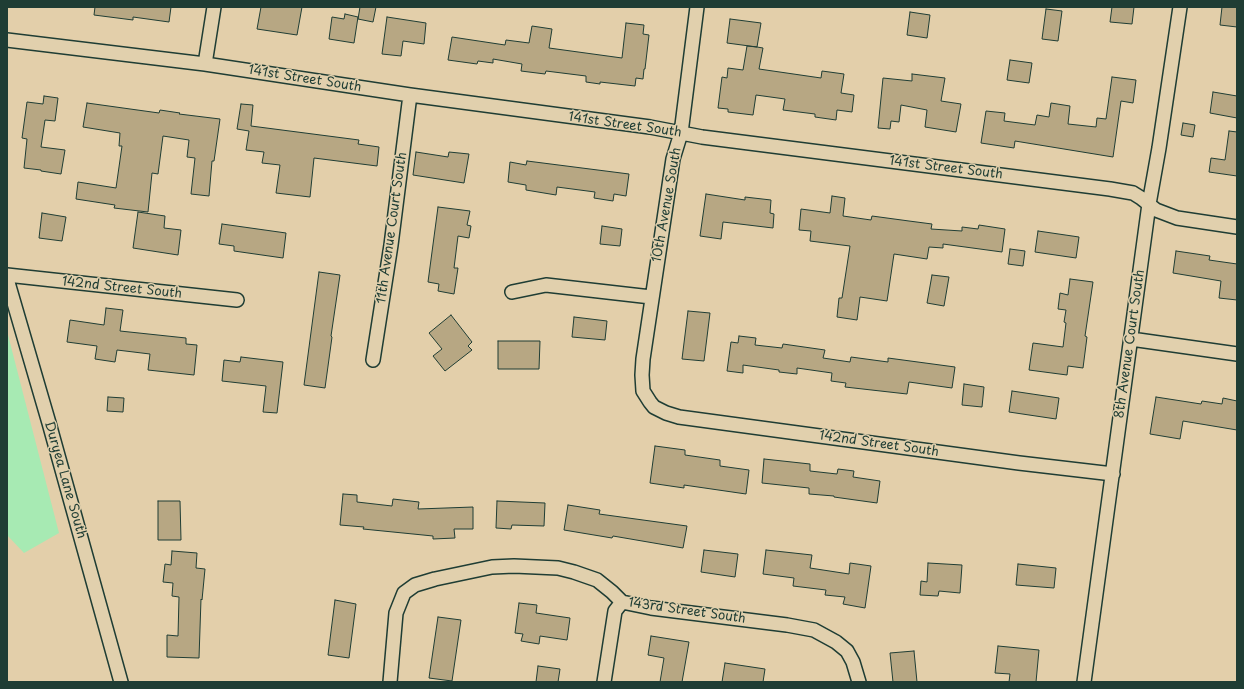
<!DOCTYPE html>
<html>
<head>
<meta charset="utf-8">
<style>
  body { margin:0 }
  #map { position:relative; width:1244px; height:689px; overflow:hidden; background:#e3cfaa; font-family:"Playpen Sans",sans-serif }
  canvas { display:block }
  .frame { position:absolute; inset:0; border:8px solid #1f3d34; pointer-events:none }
</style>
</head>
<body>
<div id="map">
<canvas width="1244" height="689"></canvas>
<div class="frame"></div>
</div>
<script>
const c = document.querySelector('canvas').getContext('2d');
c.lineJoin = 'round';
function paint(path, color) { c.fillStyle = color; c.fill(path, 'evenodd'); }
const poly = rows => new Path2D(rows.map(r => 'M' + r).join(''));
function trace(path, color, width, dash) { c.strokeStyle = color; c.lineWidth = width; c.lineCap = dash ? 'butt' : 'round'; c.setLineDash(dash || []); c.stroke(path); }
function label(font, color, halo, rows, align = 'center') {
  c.font = font + ' "Playpen Sans",sans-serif'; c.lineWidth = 3; c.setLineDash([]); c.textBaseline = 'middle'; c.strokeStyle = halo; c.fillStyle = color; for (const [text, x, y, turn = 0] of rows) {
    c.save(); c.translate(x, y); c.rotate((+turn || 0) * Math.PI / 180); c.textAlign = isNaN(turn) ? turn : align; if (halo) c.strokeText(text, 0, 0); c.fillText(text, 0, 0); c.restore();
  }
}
const green = poly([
  [7,331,59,533,24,553,7,535]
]);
const building = poly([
  [95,7,171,7,169,22,133,17,133,20,94,15,95,7],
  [261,7,302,7,297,35,257,29,261,7],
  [360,7,376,7,373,22,358,19,360,7],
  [1112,7,1134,7,1132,24,1110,22,1112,7],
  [1222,7,1237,7,1237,27,1220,25,1222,7],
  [1046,9,1062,11,1058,41,1042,39,1046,9],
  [910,12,930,15,927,38,907,35,910,12],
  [345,14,358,17,354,43,329,39,332,17,344,19,345,14],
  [387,17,426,23,424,44,403,41,401,56,382,54,387,17],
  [730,19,761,23,757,47,763,48,759,69,821,78,822,71,844,74,841,93,854,95,852,112,837,110,836,120,815,117,815,114,783,110,785,99,756,95,753,115,728,112,728,109,718,108,722,77,727,78,728,68,743,70,747,46,757,47,727,43,730,19],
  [626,23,644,25,643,34,649,35,645,69,644,69,643,79,636,78,635,86,600,82,600,84,586,82,586,76,546,71,545,74,521,71,522,64,493,59,493,63,478,61,477,64,448,60,452,37,505,45,506,40,529,43,532,26,552,29,549,48,622,58,626,23],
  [1010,60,1032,63,1029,83,1007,80,1010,60],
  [912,74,945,78,941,101,961,104,956,132,925,127,927,110,901,105,899,122,891,121,890,129,878,128,883,78,912,81,912,74],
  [1112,77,1136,80,1133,103,1121,101,1113,157,1015,141,1014,148,981,143,986,111,1005,113,1004,121,1035,125,1037,115,1049,117,1051,103,1070,106,1068,124,1096,127,1097,118,1106,119,1112,77],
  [1213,92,1237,96,1237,118,1210,113,1213,92],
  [44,96,58,98,55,121,45,120,41,147,65,150,61,174,41,171,41,170,24,168,27,139,22,138,27,102,43,104,44,96],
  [87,103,159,113,160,110,180,113,179,114,220,119,214,161,212,161,209,196,191,194,195,158,187,157,189,140,163,136,158,174,152,173,148,212,114,208,115,205,76,199,78,182,116,188,122,146,119,146,120,133,83,127,87,103],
  [241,104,253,105,251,126,359,140,358,144,379,147,377,166,314,158,310,197,276,193,280,165,262,163,264,152,246,150,249,131,237,129,241,104],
  [1183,123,1195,125,1193,137,1181,135,1183,123],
  [1229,131,1237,132,1237,176,1209,172,1211,158,1225,160,1229,131],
  [416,152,448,157,449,152,469,154,464,183,413,175,416,152],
  [527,161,629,174,626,196,614,194,613,201,594,198,595,192,557,187,556,195,526,190,526,185,508,182,510,162,526,165,527,161],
  [706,194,745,200,745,197,771,200,770,213,774,214,773,228,723,222,721,239,700,236,706,194],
  [832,196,845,198,843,216,871,220,872,216,909,221,932,224,931,229,962,231,962,227,978,229,979,225,1005,229,1002,252,943,244,943,248,929,247,927,259,894,254,887,301,860,297,857,320,837,317,839,298,842,298,850,246,810,241,811,231,799,230,801,209,830,213,832,196],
  [438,207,470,211,467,225,471,226,469,238,458,236,454,268,458,268,454,294,438,291,439,284,428,282,438,207],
  [138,212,165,216,164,228,181,230,178,255,133,248,138,212],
  [42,213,66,217,62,241,39,238,42,213],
  [222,224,286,233,283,258,234,251,234,246,219,244,222,224],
  [602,226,622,229,620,246,600,244,602,226],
  [1038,231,1079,237,1076,258,1035,252,1038,231],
  [1010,249,1025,251,1023,266,1008,264,1010,249],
  [1176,251,1210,256,1209,260,1237,264,1237,300,1219,298,1221,281,1173,273,1176,251],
  [319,272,340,275,331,336,332,337,325,388,304,385,319,272],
  [932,275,949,277,944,306,927,303,932,275],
  [1070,279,1093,282,1085,336,1087,337,1083,368,1068,366,1067,375,1029,370,1033,343,1063,347,1066,323,1064,322,1066,310,1058,309,1060,293,1068,295,1070,279],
  [106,308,123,310,120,331,186,338,186,344,197,345,194,375,148,370,150,354,117,350,115,362,95,359,97,346,67,342,70,320,104,325,106,308],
  [688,311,710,313,704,361,682,359,688,311],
  [451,315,472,342,468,346,472,350,445,371,433,356,442,349,429,333,451,315],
  [574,317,607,321,605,340,572,337,574,317],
  [739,336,756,338,755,345,782,348,783,344,825,350,823,358,850,362,851,357,888,362,888,358,955,367,952,388,909,382,907,394,845,387,846,383,831,381,832,373,797,368,797,374,779,372,779,370,743,365,743,373,727,371,731,342,738,343,739,336],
  [498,341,540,341,539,369,498,369,498,341],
  [241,357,283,362,277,413,263,412,266,386,222,381,224,360,240,362,241,357],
  [964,384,984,387,982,407,962,405,964,384],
  [1012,391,1059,398,1056,419,1009,412,1012,391],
  [108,397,124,398,123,412,107,411,108,397],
  [1156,397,1201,404,1202,401,1222,404,1223,398,1237,401,1237,430,1183,421,1180,439,1150,434,1156,397],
  [655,446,685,450,685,455,720,460,720,466,749,470,746,494,684,485,684,488,650,483,655,446],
  [764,459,810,464,810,471,837,474,838,469,854,471,853,477,880,481,877,503,834,497,834,496,809,494,809,488,762,483,764,459],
  [343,494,357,495,357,502,392,506,393,499,419,502,418,509,473,507,473,529,454,529,455,538,433,539,433,536,363,529,364,527,340,525,343,494],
  [158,501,180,501,181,540,158,540,158,501],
  [497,501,545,503,544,526,512,525,511,529,496,528,497,501],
  [568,505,600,510,599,514,687,526,683,548,613,536,612,538,564,530,568,505],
  [704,550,738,554,735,577,701,572,704,550],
  [766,550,812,555,810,568,849,574,850,563,871,566,865,608,843,604,845,597,825,595,826,590,793,586,794,578,763,574,766,550],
  [172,551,197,553,196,568,205,569,202,600,201,599,199,658,167,657,167,635,178,636,179,597,172,596,173,583,163,582,165,564,171,565,172,551],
  [928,563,962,565,960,593,939,591,938,596,920,595,921,581,927,582,928,563],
  [1018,564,1056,568,1054,588,1016,585,1018,564],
  [335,600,356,604,349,658,328,655,335,600],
  [519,603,537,605,536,613,570,618,567,640,540,636,539,644,521,641,523,634,515,633,519,603],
  [438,617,461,620,452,681,429,678,438,617],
  [651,636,689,642,682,682,660,682,664,658,648,655,651,636],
  [998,646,1039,650,1036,682,1009,682,1010,674,995,673,998,646],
  [914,651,917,682,893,682,890,653,914,651],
  [725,663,765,669,763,682,722,682,725,663],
  [538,666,560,669,558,682,536,682,538,666]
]);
const street = poly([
  [697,7,681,133,673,159,643,359,642,375,643,391,650,402,654,407,666,413,679,417,1019,463,1113,474],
  [7,40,205,64,410,95,650,127,702,137,1110,189,1133,193,1141,198,1156,210,1177,218,1237,227],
  [205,64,214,7],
  [7,275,237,300],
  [7,279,49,423,121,682],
  [512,292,546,285,651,297],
  [1131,339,1237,354],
  [373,360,391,245,410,95],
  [390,682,396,613,404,593,415,585,435,579,492,567,514,566,558,568,574,572,597,580,612,592,622,602,651,608,787,625,814,630,836,642,847,651,853,662,859,682],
  [604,682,615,611,622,602],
  [1084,682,1149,204,1159,148,1180,7]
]);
const streetNames = [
  ["141st Street South",305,79,9],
  ["141st Street South",625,125,8],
  ["141st Street South",946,168,7],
  ["10th Avenue South",667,205,-80],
  ["11th Avenue Court South",392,228,-82],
  ["142nd Street South",122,288,6],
  ["8th Avenue Court South",1130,344,-82],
  ["142nd Street South",879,444,8],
  ["Duryea Lane South",65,480,74],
  ["143rd Street South",687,611,8]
];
paint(green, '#a7eab3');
paint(building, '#b7a783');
trace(building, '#1f3d34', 1);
trace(street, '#1f3d34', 16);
trace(street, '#e1d0ad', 13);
label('13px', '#1f3d34', '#e1d0ad', streetNames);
</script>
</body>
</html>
